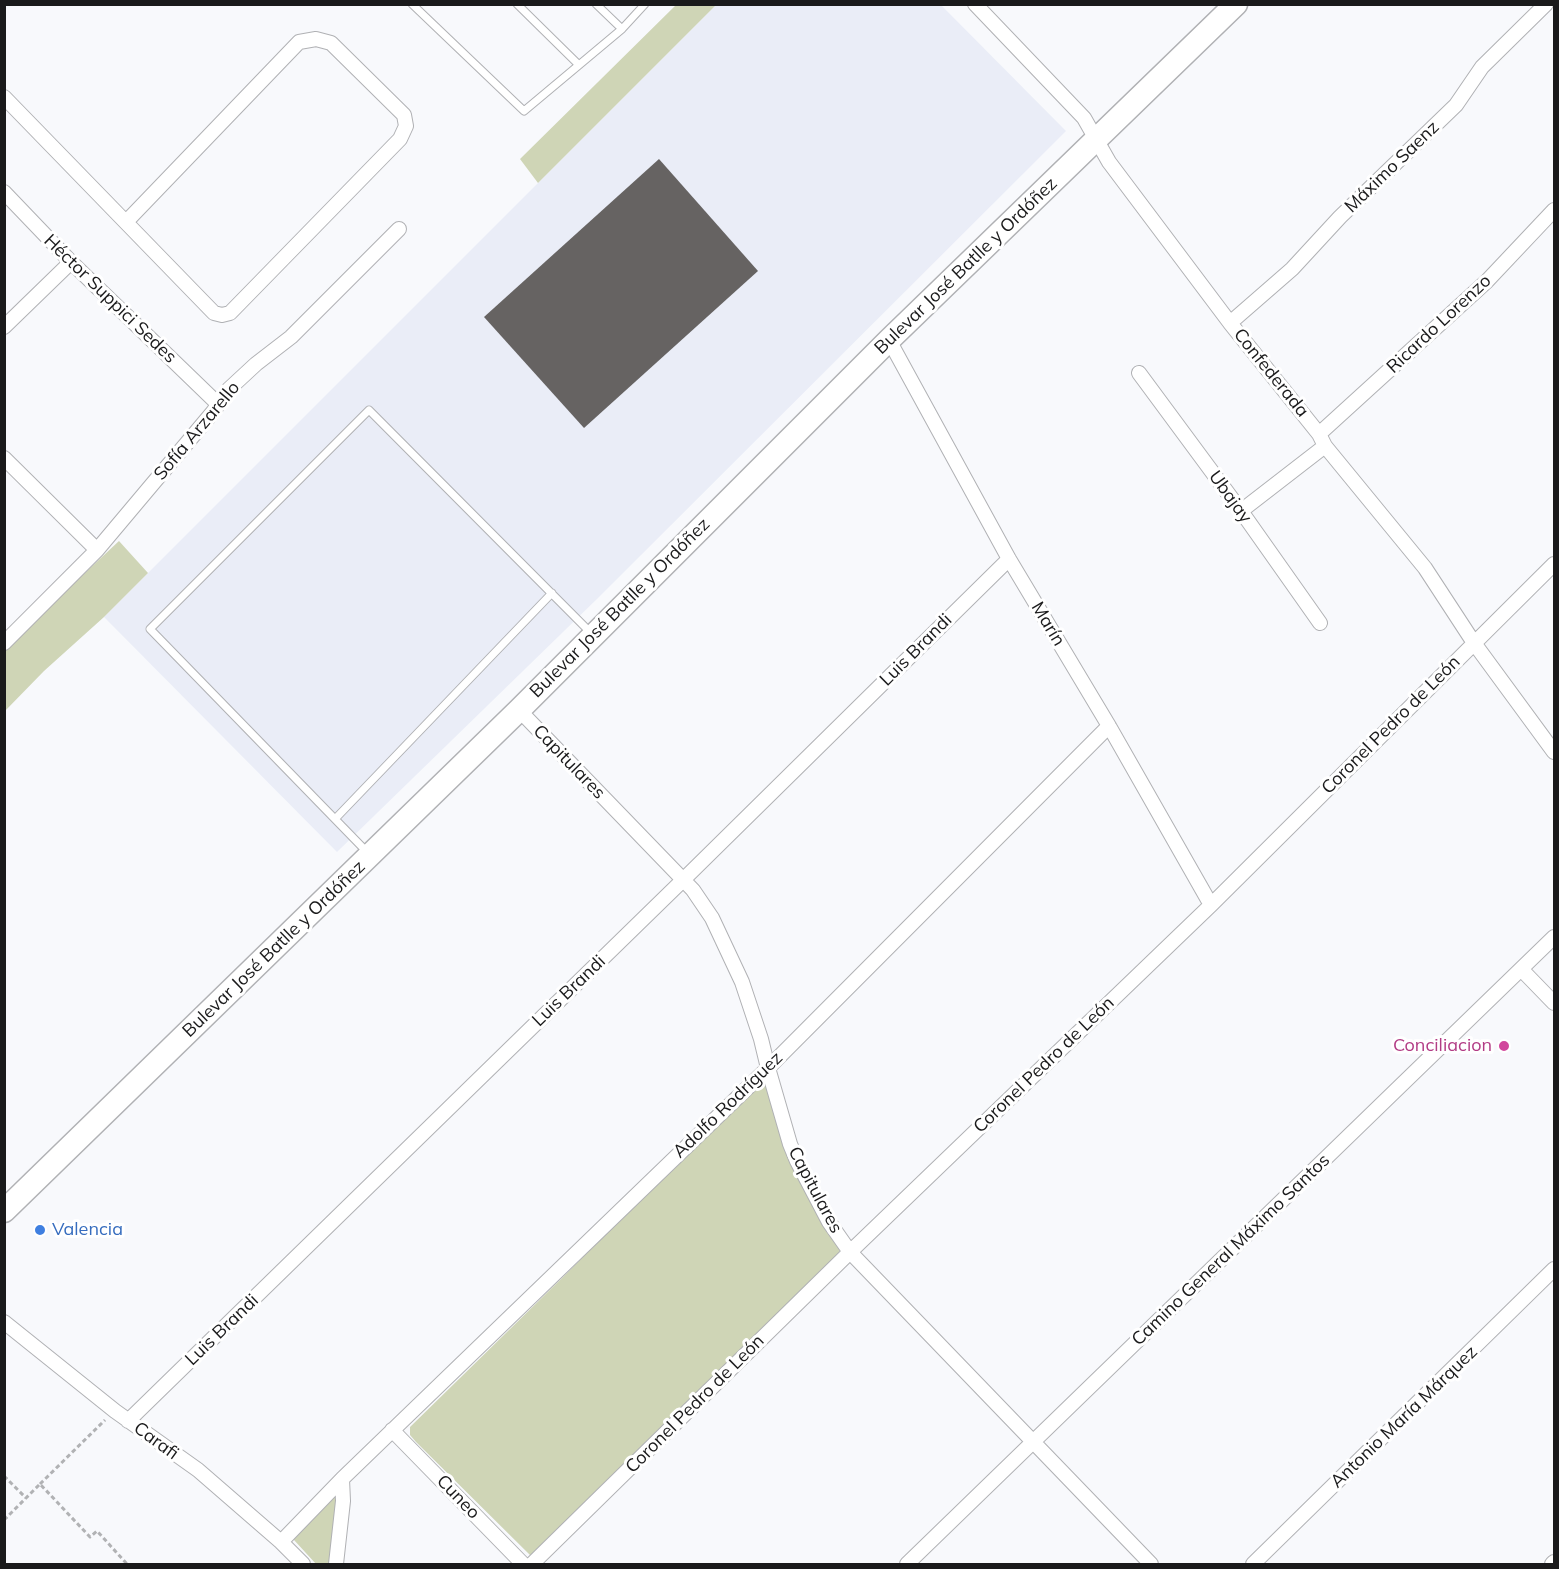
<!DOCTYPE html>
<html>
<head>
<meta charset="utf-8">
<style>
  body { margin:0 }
  #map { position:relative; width:1559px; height:1569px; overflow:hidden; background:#f8f9fc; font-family:Mulish,sans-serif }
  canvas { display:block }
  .frame { position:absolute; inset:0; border:6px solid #1a1a1b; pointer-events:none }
</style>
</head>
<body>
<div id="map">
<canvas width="1559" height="1569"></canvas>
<div class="frame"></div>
</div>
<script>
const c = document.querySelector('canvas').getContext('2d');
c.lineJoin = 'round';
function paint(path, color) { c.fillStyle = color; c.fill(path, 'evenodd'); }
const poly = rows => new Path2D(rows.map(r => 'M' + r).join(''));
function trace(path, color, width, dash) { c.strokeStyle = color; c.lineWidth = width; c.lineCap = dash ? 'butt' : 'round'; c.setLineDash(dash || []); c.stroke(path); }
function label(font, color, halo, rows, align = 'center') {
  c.font = font + ' Mulish,sans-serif'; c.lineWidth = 6; c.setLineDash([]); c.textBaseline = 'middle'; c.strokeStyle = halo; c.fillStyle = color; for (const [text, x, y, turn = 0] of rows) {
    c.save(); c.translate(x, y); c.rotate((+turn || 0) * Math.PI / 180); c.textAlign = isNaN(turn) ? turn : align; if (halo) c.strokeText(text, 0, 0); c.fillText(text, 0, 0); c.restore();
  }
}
const built = poly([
  [716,5,941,5,1066,131,599,597,337,852,104,617]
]);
const green = poly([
  [676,5,716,5,538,183,520,159],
  [119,541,148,573,104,617,44,671,5,711,5,651,56,600],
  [760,1085,766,1086,838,1246,840,1250,838,1255,531,1556,416,1442,410,1435,410,1427,560,1280,753,1088],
  [336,1495,339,1499,331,1564,316,1564,294,1540,294,1536]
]);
const building = poly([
  [659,159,758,271,584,428,484,317]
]);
const path = poly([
  [4,1476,26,1498],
  [40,1484,105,1420],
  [4,1520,40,1484,90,1537,97,1531,127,1564]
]);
const lane = poly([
  [412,4,524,111,622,29,645,4],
  [517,4,579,65],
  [596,4,622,29],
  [335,819,552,593],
  [368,853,150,629,369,410,591,633]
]);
const street = poly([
  [975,4,1084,118,1109,162,1230,323,1319,434,1325,446,1425,568,1474,643,1554,752],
  [4,97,214,313,222,315,230,313,400,139,406,126,404,115,331,43,316,39,299,42,126,222],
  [4,192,71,262,218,404],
  [1230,323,1292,269,1340,217,1456,105,1482,67,1546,4],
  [4,327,71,262],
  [889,340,1009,559,1109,726,1211,905],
  [1139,373,1241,511,1320,623],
  [1319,434,1487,281,1554,210],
  [4,458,97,550],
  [1241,511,1325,446],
  [4,643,97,550,213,412,229,389,256,364,291,337,399,229],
  [519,710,693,890,712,918,742,982,761,1039,768,1068,790,1144,797,1161,829,1222,850,1252,1151,1564],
  [1521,969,1554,1003],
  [4,1322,115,1411,198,1470,281,1542,303,1564],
  [128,1421,683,880,1009,559],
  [392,1430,523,1564],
  [281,1542,342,1479],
  [336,1564,343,1501,342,1479,768,1068,1109,726],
  [532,1564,850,1252,1211,905,1554,564],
  [907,1564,1554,937],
  [1253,1564,1554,1269],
  [1552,1564,1554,1562]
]);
const primary = poly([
  [4,1211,519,710,889,340,1236,4]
]);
const markers = [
  [1504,1046,6,"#d1479c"],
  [40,1230,6,"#3f7fe0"]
];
const streetNames = [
  ["Máximo Saenz",1392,167,-44],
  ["Bulevar José Batlle y Ordóñez",966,266,-44],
  ["Héctor Suppici Sedes",110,299,44],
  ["Ricardo Lorenzo",1439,324,-43],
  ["Confederada",1271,373,51],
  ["Sofía Arzarello",197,431,-50],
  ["Ubajay",1230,497,54],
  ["Bulevar José Batlle y Ordóñez",620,608,-45],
  ["Marín",1048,624,59],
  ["Luis Brandi",916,650,-45],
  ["Coronel Pedro de León",1391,725,-45],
  ["Capitulares",569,762,46],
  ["Bulevar José Batlle y Ordóñez",274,949,-44],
  ["Luis Brandi",569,991,-44],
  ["Coronel Pedro de León",1044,1065,-44],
  ["Adolfo Rodríguez",728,1105,-44],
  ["Capitulares",815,1190,62],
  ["Camino General Máximo Santos",1231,1250,-44],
  ["Luis Brandi",222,1330,-44],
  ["Coronel Pedro de León",695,1404,-45],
  ["Antonio María Márquez",1404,1417,-44],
  ["Carafi",156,1441,36],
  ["Cuneo",458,1497,46]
];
const hotelNames = [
  ["Conciliacion",1492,1046]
];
const shopNames = [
  ["Valencia",52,1230]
];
paint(built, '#eaedf7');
paint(green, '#cfd5b6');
paint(building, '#666362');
trace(lane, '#b0b1b4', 9);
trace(street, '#b0b1b4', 16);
trace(primary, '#b0b1b4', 25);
trace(path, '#b1b2b4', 3, [4.5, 3]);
trace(lane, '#fff', 7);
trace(street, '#fff', 14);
trace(primary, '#fff', 22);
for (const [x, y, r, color] of markers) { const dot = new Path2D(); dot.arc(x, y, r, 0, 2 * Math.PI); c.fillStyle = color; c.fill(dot); trace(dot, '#fff', 2); }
label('18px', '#1a1a1b', '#fff', streetNames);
label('18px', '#b23c85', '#fff', hotelNames, 'right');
label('18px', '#366cbe', '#fff', shopNames, 'left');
</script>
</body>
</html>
